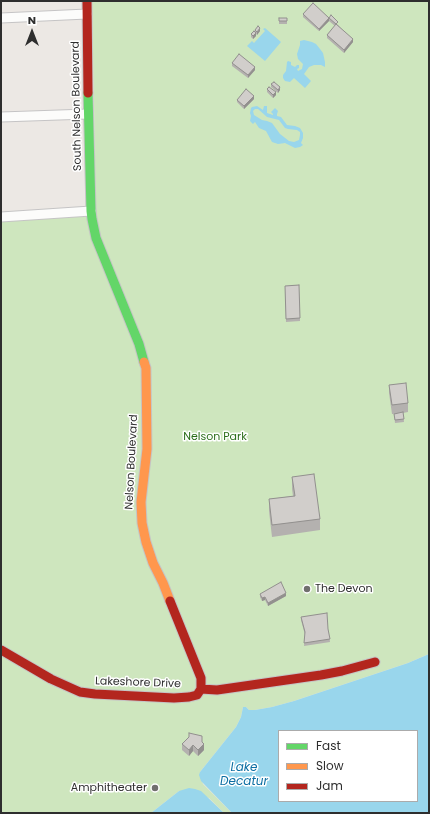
<!DOCTYPE html>
<html>
<head>
<meta charset="utf-8">
<style>
  body { margin:0 }
  #map { position:relative; width:430px; height:814px; overflow:hidden; background:#ece8e4; font-family:Poppins,sans-serif }
  canvas { display:block }
  .frame { position:absolute; inset:0; border:2px solid #2e2e2e; pointer-events:none }
  .legend { position:absolute; left:278px; top:730px; width:140px; height:72px; box-sizing:border-box; background:#fff; border:1px solid #ababab; margin:0; padding:5px 7px; list-style:none; font-size:12px; color:#2e2e2e }
  .legend li { display:flex; align-items:center; gap:8px; height:20px }
  .legend b { width:20px; border:1px solid #ababab }
  .north { position:absolute; left:12px; top:12px; width:40px; height:40px; -webkit-text-stroke:3px #fff; paint-order:stroke; rotate:0deg; font-size:11px; font-weight:700; line-height:16px; text-align:center; color:#2e2e2e }
  .north::after { content:''; display:block; margin:auto; width:14px; height:18px; background:#2e2e2e; clip-path:polygon(50% 0,100% 100%,50% 72%,0 100%) }
</style>
</head>
<body>
<div id="map">
<canvas width="430" height="814"></canvas>
<div class="frame"></div>
<ul class="legend">
<li><b style="height:5px;background:#63d668"></b>Fast</li>
<li><b style="height:5px;background:#ff974d"></b>Slow</li>
<li><b style="height:5px;background:#b3261e"></b>Jam</li>
</ul>
<div class="north">N</div>
</div>
<script>
const c = document.querySelector('canvas').getContext('2d');
c.lineJoin = 'round';
function paint(path, color) { c.fillStyle = color; c.fill(path, 'evenodd'); }
const poly = rows => new Path2D(rows.map(r => 'M' + r).join(''));
function trace(path, color, width, dash) { c.strokeStyle = color; c.lineWidth = width; c.lineCap = dash ? 'butt' : 'round'; c.setLineDash(dash || []); c.stroke(path); }
function label(font, color, halo, rows, align = 'center') {
  c.font = font + ' Poppins,sans-serif'; c.lineWidth = 3; c.setLineDash([]); c.textBaseline = 'middle'; c.strokeStyle = halo; c.fillStyle = color; for (const [text, x, y, turn = 0] of rows) {
    c.save(); c.translate(x, y); c.rotate((+turn || 0) * Math.PI / 180); c.textAlign = isNaN(turn) ? turn : align; if (halo) c.strokeText(text, 0, 0); c.fillText(text, 0, 0); c.restore();
  }
}
const green = poly([
  [92,1,429,1,429,654,408,663,294,701,272,707,255,710,249,710,246,707,243,707,241,717,236,727,200,772,203,784,232,813,224,813,209,798,179,791,151,813,1,813,1,220,96,213]
]);
const water = poly([
  [265,28,281,42,265,61,247,46,252,41,254,43,265,31,263,29],
  [304,40,312,42,316,44,320,49,323,53,325,62,325,67,321,65,314,65,309,67,304,74,311,81,305,88,294,78,290,82,285,81,283,78,283,75,286,71,287,62,288,61,291,62,291,65,295,67,297,65,299,65,299,68,297,69,298,71,302,69,303,64,298,59,297,54,300,45,300,41],
  [257,106,263,110,264,106,267,106,267,113,273,115,273,114,271,112,275,108,278,111,277,114,277,116,281,117,287,125,295,126,300,128,303,133,303,138,301,143,303,145,300,147,295,148,285,143,278,144,272,142,266,131,259,128,255,122,253,124,250,121,251,116,250,113,251,108,252,107],
  [255,109,258,109,267,117,279,120,285,128,288,129,297,130,300,132,300,135,299,140,294,142,289,141,280,134,272,123,267,121,262,120,254,115,253,111],
  [429,654,429,813,232,813,201,781,199,775,200,772,236,727,241,717,243,707,246,707,249,710,255,710,272,707,294,701,408,663],
  [279,731,417,731,417,801,279,801],
  [189,788,195,789,201,791,224,813,151,813,179,791]
]);
const street = poly([
  [1,18,87,14],
  [1,117,88,114],
  [1,217,91,211]
]);
const fast = poly([
  [88,93,91,211,92,219,96,238,139,344,144,362]
]);
const slow = poly([
  [144,362,146,368,147,449,141,502,142,523,146,542,153,563,163,583,170,601]
]);
const jam = poly([
  [87,1,88,93],
  [1,650,51,679,80,692,95,694,174,698,189,697,197,695,201,689,201,678,170,601],
  [201,689,217,690,321,675,342,671,375,662]
]);
const wall = poly([
  [303,14,329,21,319,31,303,17],
  [279,18,287,18,287,24,279,24],
  [329,18,338,25,353,42,344,53,327,38,327,35,335,26,329,21],
  [255,30,260,31,257,35,256,34,256,36,253,39,251,37,251,34,255,31],
  [232,63,255,70,248,78,232,66],
  [271,84,280,90,278,93,271,87],
  [267,89,276,95,273,98,267,92],
  [254,99,244,109,237,102,237,100],
  [299,285,300,321,286,322,285,286],
  [389,385,408,403,408,412,403,413,404,422,395,423,394,414,392,414,389,393],
  [292,477,320,519,320,530,272,537,269,511,269,499,293,496,292,489],
  [260,594,286,596,268,606,265,600,262,601,260,597],
  [301,617,328,629,330,642,304,646,305,635,301,620],
  [202,742,204,750,198,756,193,751,189,756,182,750,182,744]
]);
const shadedWall = poly([
  [329,18,329,21,319,31,319,29],
  [260,28,260,31,257,35,257,32],
  [256,33,256,36,253,39,253,36],
  [353,39,353,42,344,53,344,50],
  [255,67,255,70,248,78,248,75],
  [280,87,280,90,278,93,278,90],
  [276,92,276,95,273,98,273,95],
  [254,96,254,99,244,109,244,106],
  [286,593,286,596,268,606,268,603],
  [265,597,265,600,262,601,262,598],
  [202,736,202,746,204,744,204,750,198,756,198,750,202,742],
  [193,745,193,751,189,756,189,750]
]);
const building = poly([
  [313,3,329,18,319,29,303,14,313,3],
  [331,15,338,22,336,24,329,18,331,15],
  [279,18,287,18,287,21,279,21,279,18],
  [336,24,353,39,344,50,327,35,336,24],
  [258,26,260,28,257,32,255,30,258,26],
  [254,31,256,33,253,36,251,34,254,31],
  [239,54,255,67,248,75,232,63,239,54],
  [274,82,280,87,278,90,271,84,274,82],
  [269,87,276,92,273,95,267,89,269,87],
  [246,89,254,96,244,106,237,100,246,89],
  [299,285,300,318,286,319,285,286,299,285],
  [406,383,408,403,392,405,389,385,406,383],
  [403,412,404,419,395,420,394,414,403,412],
  [314,474,320,519,272,525,269,499,295,496,292,477,314,474],
  [281,582,286,593,268,603,265,597,262,598,260,594,281,582],
  [327,613,328,629,330,639,304,643,305,632,301,617,327,613],
  [189,733,202,736,202,742,204,744,198,750,193,745,189,750,182,744,189,737,189,733]
]);
const markers = [
  [307,589,4,"#706f6e"],
  [155,788,4,"#706f6e"]
];
const streetNames = [
  ["South Nelson Boulevard",77,106,-91],
  ["Nelson Boulevard",132,462,-87],
  ["Lakeshore Drive",138,683,2]
];
const parkNames = [
  ["Nelson Park",215,437]
];
const poiNames = [
  ["The Devon",315,589],
  ["Amphitheater",147,788,"right"]
];
const waterNames = [
  ["Lake",244,768],
  ["Decatur",244,782]
];
paint(green, '#cee6be');
paint(water, '#99d6ec');
trace(street, '#c5c4c5', 11);
trace(fast, '#c5c4c5', 11);
trace(slow, '#c5c4c5', 11);
trace(jam, '#c5c4c5', 11);
trace(street, '#fcfcfb', 9);
trace(fast, '#63d668', 9);
trace(slow, '#ff974d', 9);
trace(jam, '#b3261e', 9);
paint(wall, '#b4b1af');
paint(shadedWall, '#92908e');
paint(building, '#d1cecb');
trace(building, '#92908e', 1);
for (const [x, y, r, color] of markers) { const dot = new Path2D(); dot.arc(x, y, r, 0, 2 * Math.PI); c.fillStyle = color; c.fill(dot); trace(dot, '#fff', 1.5); }
label('11px', '#2e2e2e', '#fff', streetNames);
label('11px', '#2c6e1b', '#fff', parkNames);
label('11px', '#2e2e2e', '#fff', poiNames, 'left');
label('italic 12px', '#0d6fa3', '#fff', waterNames);
</script>
</body>
</html>
